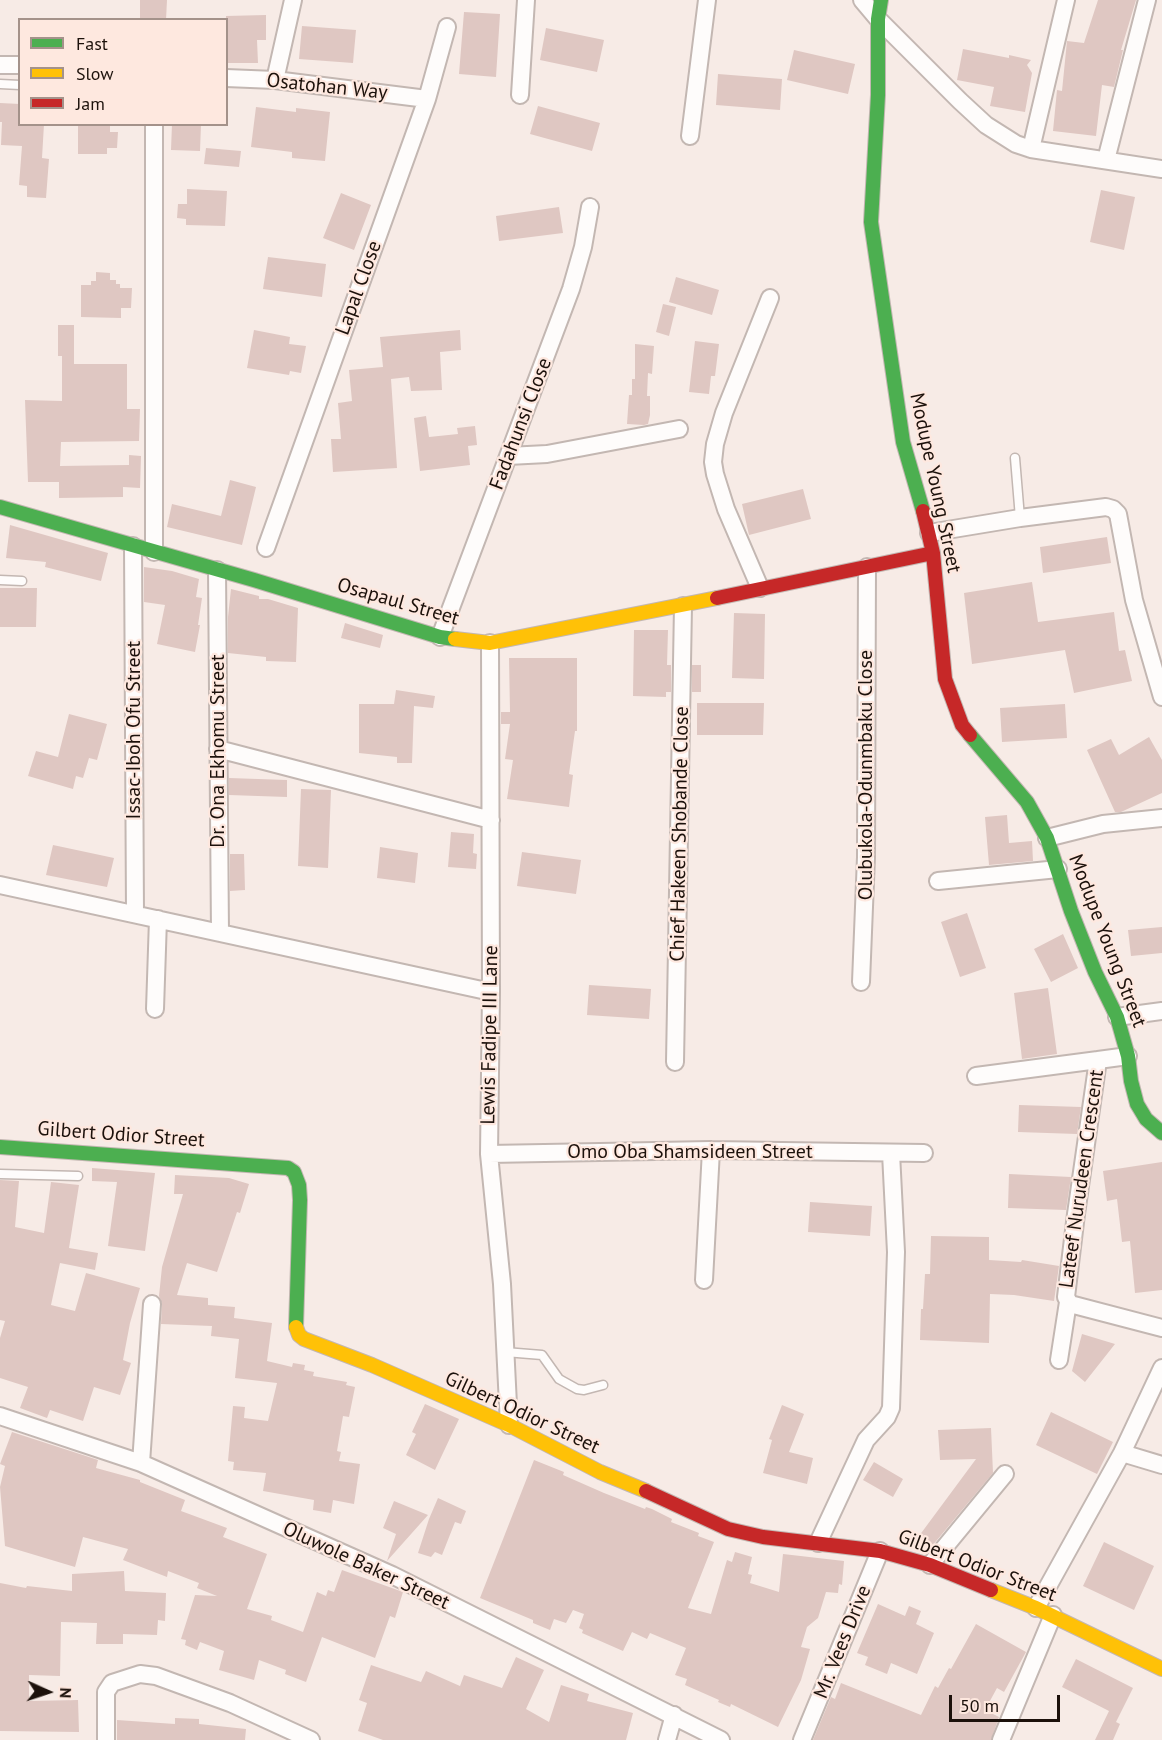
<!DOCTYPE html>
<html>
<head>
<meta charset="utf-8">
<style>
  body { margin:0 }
  #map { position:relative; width:1162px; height:1740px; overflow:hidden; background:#f7ebe6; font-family:"PT Sans",sans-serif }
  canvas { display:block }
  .legend { position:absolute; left:18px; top:18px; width:210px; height:108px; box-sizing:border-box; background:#fee8df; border:2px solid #a4928a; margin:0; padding:8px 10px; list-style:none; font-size:18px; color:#1c110b }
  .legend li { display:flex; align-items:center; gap:12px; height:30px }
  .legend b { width:30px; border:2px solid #a4928a }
  .north { position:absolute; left:18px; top:1662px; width:60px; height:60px; -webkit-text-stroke:4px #fee8df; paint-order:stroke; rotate:93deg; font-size:16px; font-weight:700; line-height:24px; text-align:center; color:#1c110b }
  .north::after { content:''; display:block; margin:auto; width:21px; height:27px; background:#1c110b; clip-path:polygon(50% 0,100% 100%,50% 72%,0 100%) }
  .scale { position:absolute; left:949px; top:1695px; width:111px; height:27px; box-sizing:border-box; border:3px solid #1c110b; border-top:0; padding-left:8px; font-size:18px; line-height:21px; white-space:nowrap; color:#1c110b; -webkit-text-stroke:4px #fee8df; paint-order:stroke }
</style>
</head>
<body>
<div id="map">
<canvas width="1162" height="1740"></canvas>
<ul class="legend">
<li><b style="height:8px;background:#4caf50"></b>Fast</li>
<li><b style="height:8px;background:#ffc107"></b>Slow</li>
<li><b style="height:8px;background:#c62828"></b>Jam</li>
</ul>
<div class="north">N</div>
<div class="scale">50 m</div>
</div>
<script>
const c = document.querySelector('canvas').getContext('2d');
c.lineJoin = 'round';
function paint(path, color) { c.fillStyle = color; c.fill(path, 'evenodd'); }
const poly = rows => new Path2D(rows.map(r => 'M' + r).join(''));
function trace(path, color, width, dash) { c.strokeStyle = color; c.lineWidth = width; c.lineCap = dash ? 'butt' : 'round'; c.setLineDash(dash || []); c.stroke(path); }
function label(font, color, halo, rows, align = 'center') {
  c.font = font + ' "PT Sans",sans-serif'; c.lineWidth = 4.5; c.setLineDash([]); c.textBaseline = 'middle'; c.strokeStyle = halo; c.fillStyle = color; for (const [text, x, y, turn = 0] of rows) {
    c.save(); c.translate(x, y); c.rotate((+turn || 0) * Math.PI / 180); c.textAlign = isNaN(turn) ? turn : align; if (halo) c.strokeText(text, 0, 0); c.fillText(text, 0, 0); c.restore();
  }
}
const building = poly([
  [140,0,167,0,166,20,140,20],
  [1098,0,1136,0,1121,50,1123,50,1114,87,1102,85,1096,136,1053,131,1057,90,1062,91,1067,41,1084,43],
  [464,12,500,14,496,77,459,74],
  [266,15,266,40,257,40,258,63,226,63,226,16],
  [302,26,356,30,353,63,299,59],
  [546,28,604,40,597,72,540,60],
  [963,49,1009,58,1009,55,1031,60,1027,65,1032,73,1025,112,990,106,994,87,957,80],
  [794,50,855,64,848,94,787,80],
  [718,74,782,79,780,110,716,105],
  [0,103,20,104,20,124,44,124,42,158,49,159,46,198,27,197,27,186,19,185,22,146,1,145,2,122,0,122],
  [538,106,600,123,592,151,530,134],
  [256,107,296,112,296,108,330,112,325,161,292,158,292,152,251,147],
  [78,124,110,126,110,132,118,132,117,148,107,148,107,154,78,154],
  [172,124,201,124,200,151,171,150],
  [206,148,241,151,239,167,204,164],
  [187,189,227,191,225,226,186,225,186,219,177,218,178,204,187,204],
  [1101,190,1135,197,1124,250,1090,242],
  [341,193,371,205,354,250,323,238],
  [559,207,563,233,499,241,496,216],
  [268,257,326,264,322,297,263,289],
  [96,272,110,273,110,280,116,280,116,284,120,284,120,288,132,288,131,308,121,308,121,318,81,317,81,285,91,285,91,281,96,281],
  [676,277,719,290,712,315,669,302],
  [663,304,676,307,669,336,656,332],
  [58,325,74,325,74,364,127,364,127,409,140,409,139,441,61,442,60,466,129,465,129,455,141,456,140,488,123,487,123,497,59,498,59,482,28,482,25,400,62,401,62,356,58,356],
  [254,330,290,337,289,344,306,346,301,373,290,371,289,375,247,368],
  [460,330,461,350,440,352,442,390,411,391,409,377,391,379,397,468,333,472,331,439,341,439,338,403,352,401,349,370,383,367,380,337],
  [695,341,719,344,715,376,711,376,709,394,689,392],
  [635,344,654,346,652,374,648,373,647,396,650,396,650,415,648,424,644,425,627,424,629,395,632,395,632,379,635,379],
  [426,416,429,437,458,434,457,428,475,426,477,445,468,446,470,465,420,471,414,418],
  [230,480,256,487,242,545,167,527,172,504,221,516],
  [803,489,811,519,749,535,742,504],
  [10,525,108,553,101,581,45,567,46,562,6,558],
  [1107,537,1111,563,1043,573,1040,547],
  [144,567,172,571,199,579,196,597,202,598,198,625,200,625,195,652,157,644,165,605,144,602],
  [1032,582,1038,622,1114,612,1119,651,1125,650,1132,681,1074,693,1065,650,972,664,964,593],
  [0,588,37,588,36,627,0,627],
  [231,589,259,596,259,599,268,599,298,608,296,662,266,661,266,657,228,653,228,617],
  [734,613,765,614,764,679,732,678],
  [345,623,383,635,380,648,341,638],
  [634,630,668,630,667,665,671,665,671,692,666,692,666,697,633,696],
  [509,658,577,658,577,731,575,731,569,774,573,775,569,807,507,799,513,760,505,759,510,724,501,724,501,712,510,712],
  [692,665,701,665,701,692,692,692],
  [396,690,435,696,433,708,414,706,412,763,397,763,397,757,359,753,359,704,394,704],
  [697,703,764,703,763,735,697,735],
  [1065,704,1067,738,1002,742,1000,708],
  [69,714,107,724,97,760,89,758,83,778,76,776,73,789,28,776,36,751,58,757],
  [1149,737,1162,760,1162,793,1121,812,1115,812,1087,750,1111,739,1119,755],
  [229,778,287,780,287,797,229,795],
  [301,789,331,790,328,868,298,866],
  [1007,815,1009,843,1032,841,1033,861,989,865,985,817],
  [451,832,474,834,473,853,477,854,476,869,448,867],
  [53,845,114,858,107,887,46,875],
  [380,847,418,853,415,883,377,878],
  [522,852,581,860,576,894,517,886],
  [230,854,244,854,245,890,230,891],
  [967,913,986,968,960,977,941,922],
  [1162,927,1162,953,1131,956,1128,930],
  [1063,934,1078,968,1051,982,1034,949],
  [589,985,651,989,649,1019,587,1015],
  [1048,988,1057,1054,1022,1059,1014,993],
  [1019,1105,1081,1107,1077,1134,1018,1132],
  [1162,1162,1162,1290,1135,1293,1130,1241,1122,1242,1117,1199,1107,1201,1103,1171],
  [92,1168,155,1173,145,1251,108,1246,117,1182,92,1181],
  [1009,1174,1071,1177,1066,1210,1008,1208],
  [175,1175,229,1178,249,1184,240,1213,237,1212,217,1272,187,1263,177,1295,208,1298,208,1305,235,1307,234,1318,272,1323,267,1361,292,1367,293,1363,305,1365,304,1370,314,1372,313,1376,347,1382,346,1385,355,1387,349,1417,343,1416,337,1451,341,1452,339,1461,360,1464,354,1504,333,1500,331,1513,313,1510,314,1500,263,1491,266,1473,233,1470,234,1462,228,1461,233,1406,245,1407,244,1418,268,1421,277,1383,235,1378,239,1339,211,1336,212,1326,161,1324,162,1304,159,1296,162,1267,183,1194,174,1194],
  [0,1180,19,1181,15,1227,44,1233,51,1182,79,1185,69,1248,98,1253,95,1270,60,1263,51,1305,75,1311,86,1273,140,1288,130,1323,123,1360,131,1363,120,1395,94,1387,83,1421,50,1410,47,1418,20,1408,28,1387,0,1378,0,1338,5,1321,0,1320],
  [810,1202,872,1206,870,1236,808,1232],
  [931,1236,989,1237,989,1260,1021,1262,1022,1260,1059,1266,1054,1301,1014,1295,990,1294,989,1343,920,1340,921,1309,923,1309,925,1274,930,1274],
  [1082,1334,1115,1344,1085,1382,1072,1371],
  [425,1404,459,1419,435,1470,406,1455,416,1434,412,1432],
  [782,1405,804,1414,789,1452,813,1458,807,1484,763,1473,772,1440,769,1439],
  [1051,1412,1113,1442,1097,1474,1036,1445],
  [991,1428,993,1473,932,1546,919,1536,976,1459,940,1460,938,1430],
  [12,1432,92,1458,98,1460,96,1468,140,1480,140,1482,185,1500,181,1511,227,1528,223,1537,267,1554,247,1609,272,1616,271,1620,303,1632,317,1592,326,1596,328,1590,334,1592,342,1570,403,1592,395,1618,390,1616,375,1658,322,1637,306,1682,285,1674,286,1670,259,1660,254,1680,219,1670,224,1651,200,1642,197,1650,185,1645,186,1640,181,1639,195,1595,217,1596,197,1588,199,1583,168,1571,167,1577,123,1560,128,1549,83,1537,75,1567,5,1546,0,1487,5,1466,0,1464],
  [534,1460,564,1472,563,1475,604,1493,645,1509,646,1507,652,1509,672,1519,671,1522,699,1533,698,1536,714,1542,688,1608,711,1614,727,1560,732,1562,735,1552,752,1557,748,1574,752,1575,750,1583,779,1592,783,1554,844,1561,842,1585,839,1584,838,1593,826,1592,818,1618,807,1627,801,1647,810,1649,801,1680,778,1727,731,1704,730,1707,718,1702,719,1700,685,1685,687,1679,675,1675,686,1648,650,1633,647,1639,632,1632,623,1651,582,1633,583,1630,579,1628,584,1614,573,1610,566,1623,554,1619,550,1630,533,1623,533,1620,480,1598],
  [874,1462,903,1479,893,1497,863,1480],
  [438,1498,466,1511,461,1524,455,1522,442,1555,435,1552,431,1557,418,1553,429,1519],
  [394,1501,428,1515,387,1561,396,1534,383,1528],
  [1104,1542,1154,1566,1134,1610,1083,1586],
  [124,1571,125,1591,166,1593,165,1621,158,1620,157,1635,123,1634,123,1644,96,1644,97,1623,61,1622,60,1676,29,1675,29,1701,78,1700,79,1732,0,1731,0,1583,26,1588,27,1586,72,1591,72,1574],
  [878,1604,905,1616,909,1606,921,1611,916,1624,934,1633,917,1674,891,1663,887,1674,865,1665,868,1657,857,1653],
  [976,1624,1026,1652,1004,1692,997,1688,985,1710,999,1717,991,1740,813,1740,831,1697,835,1699,841,1683,921,1715,935,1686,938,1688,949,1668,951,1669],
  [516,1657,544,1670,526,1709,549,1722,561,1685,589,1694,587,1701,633,1713,626,1740,383,1740,358,1731,367,1703,359,1700,371,1665,421,1682,426,1671,460,1686,464,1675,502,1688],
  [1076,1659,1133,1688,1116,1722,1120,1724,1113,1740,1095,1740,1109,1711,1062,1687],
  [175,1718,199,1719,199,1724,246,1729,245,1740,117,1740,117,1720,175,1724]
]);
const lane = poly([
  [0,84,20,85],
  [1015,458,1020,518],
  [0,580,22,581],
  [0,1174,78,1176],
  [505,1352,542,1355,559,1379,577,1389,584,1390,603,1385]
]);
const street = poly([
  [862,0,878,19,960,101,986,125,1016,144,1031,149,1162,169],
  [0,65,20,65],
  [226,78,275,80,427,99],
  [275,80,293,0],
  [520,95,526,0],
  [690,136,707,0],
  [1031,149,1066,0],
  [1106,160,1147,0],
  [508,456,547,454,679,429],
  [929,533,1020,518,1106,507,1113,509,1118,514,1134,600,1162,697],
  [133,546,135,914],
  [266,548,427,99,447,27],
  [154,552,154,124],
  [217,570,220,933],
  [760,588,726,509,715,474,713,462,715,444,724,413,770,298],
  [440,637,571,289,583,247,590,207],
  [490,643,491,992,489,1154,502,1284,509,1425],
  [218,749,491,820],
  [1047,838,1103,824,1162,818],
  [938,881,1058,869],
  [0,885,491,992],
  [861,982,866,857,867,567],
  [155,1009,158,919],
  [1117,1017,1162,1011],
  [1128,1056,1098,1060,1076,1214,1066,1297,1070,1304,1162,1328],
  [675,1062,683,606],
  [976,1076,1098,1060],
  [489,1154,711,1150,924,1153],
  [704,1280,711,1150],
  [1059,1360,1068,1302],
  [0,1416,141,1463,392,1575,721,1740],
  [1122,1453,1162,1465],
  [141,1463,152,1304],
  [818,1543,866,1440,887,1417,891,1408,896,1252,891,1153],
  [930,1565,1005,1474],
  [1036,1608,1122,1453,1162,1368],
  [106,1740,106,1692,112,1683,140,1674,156,1676,230,1703,311,1740],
  [667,1740,674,1715],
  [802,1740,880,1551],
  [1001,1740,1053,1615]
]);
const fast = poly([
  [881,0,878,19,878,95,871,222,903,442,923,511],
  [0,507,254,580,440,637,455,639],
  [970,735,1027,802,1047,838,1071,911,1095,972,1117,1017,1128,1056,1131,1081,1137,1104,1146,1119,1162,1133],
  [0,1147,288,1168,294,1172,299,1185,300,1200,296,1327]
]);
const slow = poly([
  [455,639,490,643,717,598],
  [296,1327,299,1335,304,1339,372,1365,509,1425,600,1472,646,1491],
  [991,1590,1036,1608,1162,1669]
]);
const jam = poly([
  [923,511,933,553,945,679,962,725,970,735],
  [717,598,933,553],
  [646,1491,728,1529,763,1537,880,1551,930,1565,991,1590]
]);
const streetNames = [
  ["Osatohan Way",327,87,6],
  ["Lapal Close",359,288,-70],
  ["Fadahunsi Close",521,424,-69],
  ["Modupe Young Street",935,483,78],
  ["Osapaul Street",398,602,16],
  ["Issac-Iboh Ofu Street",134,730,-90],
  ["Dr. Ona Ekhomu Street",218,751,-90],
  ["Olubukola-Odunmbaku Close",866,775,-90],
  ["Chief Hakeen Shobande Close",680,834,-89],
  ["Modupe Young Street",1107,941,69],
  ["Lewis Fadipe III Lane",490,1035,-89],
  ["Gilbert Odior Street",121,1135,4],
  ["Omo Oba Shamsideen Street",690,1152],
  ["Lateef Nurudeen Crescent",1082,1179,-82],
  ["Gilbert Odior Street",522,1413,25],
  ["Oluwole Baker Street",366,1566,25],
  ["Gilbert Odior Street",977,1566,21],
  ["Mr. Vees Drive",843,1642,-68]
];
paint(building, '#dfc7c2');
trace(lane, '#c3b7b2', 11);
trace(street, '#c3b7b2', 20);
trace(fast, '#c3b7b2', 16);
trace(slow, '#c3b7b2', 16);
trace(jam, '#c3b7b2', 16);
trace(lane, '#fefcfb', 8);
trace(street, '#fefcfb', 16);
trace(fast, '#4caf50', 14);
trace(slow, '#ffc107', 14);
trace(jam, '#c62828', 14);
label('20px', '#1c110b', '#fee8df', streetNames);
</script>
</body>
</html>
